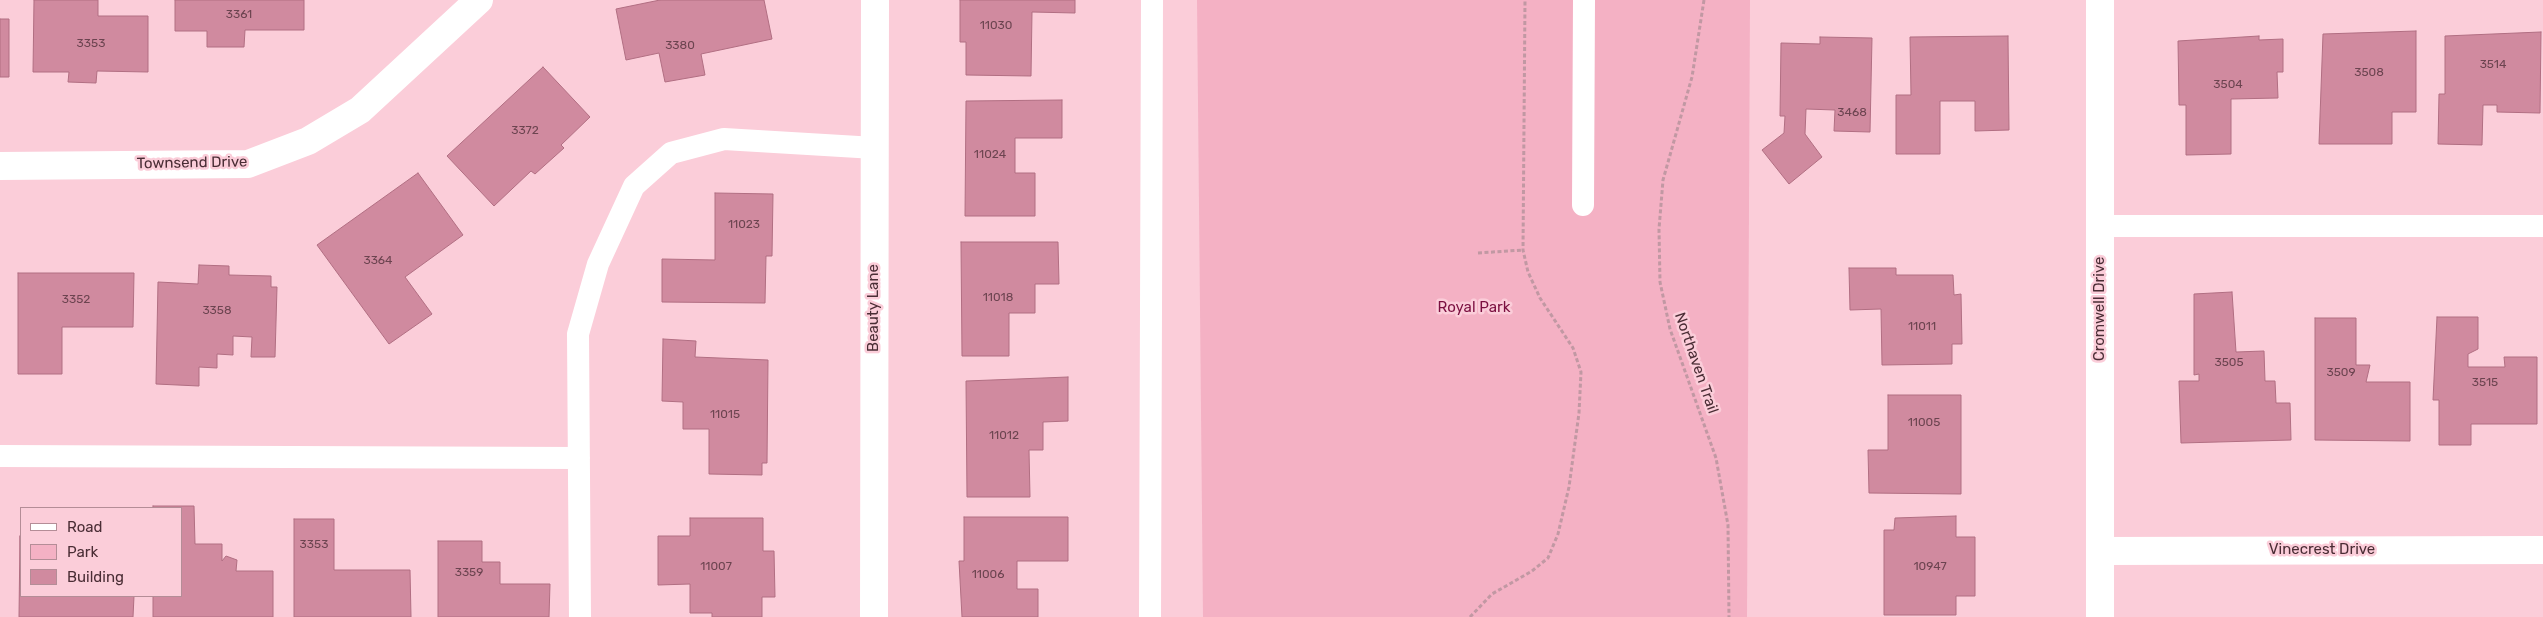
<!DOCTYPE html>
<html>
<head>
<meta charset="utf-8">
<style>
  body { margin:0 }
  #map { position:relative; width:2543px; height:617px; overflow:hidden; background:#fbcdd9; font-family:Rubik,sans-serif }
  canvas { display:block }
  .legend { position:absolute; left:20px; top:507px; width:162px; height:90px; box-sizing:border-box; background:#fbcdd9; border:1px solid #b48d97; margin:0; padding:6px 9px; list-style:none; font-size:15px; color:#4a2d35 }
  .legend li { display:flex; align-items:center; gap:10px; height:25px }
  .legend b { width:25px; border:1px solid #b48d97 }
</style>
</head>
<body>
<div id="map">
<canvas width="2543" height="617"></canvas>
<ul class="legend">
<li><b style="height:6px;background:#fff"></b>Road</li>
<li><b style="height:14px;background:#f4b1c4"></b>Park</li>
<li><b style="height:14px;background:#d08a9f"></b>Building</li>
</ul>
</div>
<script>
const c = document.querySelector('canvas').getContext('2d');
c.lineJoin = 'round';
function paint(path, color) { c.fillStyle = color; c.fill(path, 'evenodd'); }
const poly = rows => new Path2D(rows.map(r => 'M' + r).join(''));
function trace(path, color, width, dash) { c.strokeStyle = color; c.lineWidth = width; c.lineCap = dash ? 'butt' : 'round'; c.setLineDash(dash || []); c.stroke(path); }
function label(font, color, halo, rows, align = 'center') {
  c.font = font + ' Rubik,sans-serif'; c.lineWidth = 5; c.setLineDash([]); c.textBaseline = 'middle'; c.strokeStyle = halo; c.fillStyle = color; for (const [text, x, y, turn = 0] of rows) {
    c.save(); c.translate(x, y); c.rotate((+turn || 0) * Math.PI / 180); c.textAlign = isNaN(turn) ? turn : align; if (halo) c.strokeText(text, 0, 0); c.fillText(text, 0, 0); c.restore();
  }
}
const green = poly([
  [1197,0,1750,0,1747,617,1203,617]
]);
const building = poly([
  [34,0,98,0,98,16,148,16,148,72,97,71,96,83,68,82,69,72,33,72,34,0],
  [175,0,304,0,304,30,245,30,244,47,207,47,207,31,175,31,175,0],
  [660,0,764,0,772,39,701,54,705,75,665,82,659,53,626,60,616,9,660,0],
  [960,0,1075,0,1075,13,1032,12,1031,76,966,75,966,42,960,42,960,0],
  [0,19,9,19,9,77,0,77,0,19],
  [2416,31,2416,112,2392,112,2392,144,2319,144,2323,34,2416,31],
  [2541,32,2540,113,2497,112,2497,105,2483,105,2482,145,2438,144,2439,94,2445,94,2445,36,2541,32],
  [2008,36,2009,130,1975,131,1975,101,1940,101,1940,154,1896,154,1896,95,1911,95,1910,37,2008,36],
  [2259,36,2259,40,2283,39,2283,72,2277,72,2278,98,2231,99,2231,154,2186,155,2186,105,2179,105,2178,41,2259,36],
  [1820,37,1872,38,1870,132,1834,131,1835,110,1806,109,1805,134,1822,157,1789,184,1762,150,1784,133,1785,116,1780,116,1781,43,1820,44,1820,37],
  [543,67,590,117,561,145,564,148,535,174,531,171,494,206,447,156,543,67],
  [1062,100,1062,138,1015,138,1015,173,1035,173,1035,216,965,216,966,101,1062,100],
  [418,173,463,235,405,277,432,314,389,344,317,245,418,173],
  [715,193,773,194,772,256,766,256,765,303,662,302,662,259,715,260,715,193],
  [961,242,1058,242,1059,284,1035,284,1035,313,1009,313,1009,356,962,356,961,242],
  [199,265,229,266,229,275,271,276,271,287,277,287,275,357,251,357,252,337,233,336,233,355,217,354,217,368,199,367,199,386,156,384,158,282,198,284,199,265],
  [1849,268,1896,268,1896,275,1953,275,1954,295,1961,294,1962,344,1952,344,1952,364,1882,365,1881,309,1850,310,1849,268],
  [18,273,134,273,133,327,62,327,62,374,18,374,18,273],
  [2232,292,2236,352,2264,351,2265,381,2275,381,2276,403,2290,403,2291,440,2181,443,2179,381,2199,381,2199,374,2194,375,2194,294,2232,292],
  [2437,317,2478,317,2478,349,2468,354,2468,367,2505,367,2504,357,2537,357,2537,424,2471,424,2471,445,2439,445,2439,400,2433,400,2437,317],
  [2315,318,2356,318,2356,365,2370,365,2366,382,2410,382,2410,441,2315,440,2315,318],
  [663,339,696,341,695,357,768,360,767,463,762,463,762,475,709,474,709,429,683,429,683,402,662,401,663,339],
  [1068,377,1068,421,1043,422,1043,450,1029,450,1030,497,967,497,966,381,1068,377],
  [1888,395,1961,395,1961,494,1869,493,1868,450,1888,450,1888,395],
  [153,506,194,506,195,544,222,544,222,561,226,556,237,560,236,571,273,571,273,617,153,617,153,596,181,596,181,508,153,508,153,506],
  [1956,516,1956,537,1975,537,1975,596,1956,596,1956,615,1884,615,1884,530,1894,530,1895,518,1956,516],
  [964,517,1068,517,1068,561,1017,561,1017,589,1038,589,1038,617,962,617,959,561,964,561,964,517],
  [690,518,763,518,763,551,774,551,775,597,762,597,762,617,712,617,712,613,690,613,690,584,658,585,658,536,690,536,690,518],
  [294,519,334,519,334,570,410,570,411,617,294,617,294,519],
  [20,536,21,596,134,596,133,617,19,617,20,536],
  [438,541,482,541,482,562,500,562,500,584,550,584,549,617,438,617,438,541]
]);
const path = poly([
  [1704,0,1692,77,1663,180,1659,229,1660,282,1670,329,1716,458,1728,525,1729,617],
  [1478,253,1523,250],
  [1470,617,1492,594,1532,571,1548,558,1558,534,1569,487,1579,413,1581,372,1573,348,1540,298,1528,272,1523,250,1525,0]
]);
const lane = poly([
  [1583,205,1584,0],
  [2100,226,2543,226],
  [0,456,579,458],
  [580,617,578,334,598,264,634,186,671,153,724,139,875,148],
  [1150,617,1152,0]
]);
const street = poly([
  [0,166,248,164,308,141,360,110,479,0],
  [2100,551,2543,550],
  [874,617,875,0]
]);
const secondary = poly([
  [2100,617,2100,0]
]);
const numberNames = [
  ["3361",239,15],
  ["11030",996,26],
  ["3353",91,44],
  ["3380",680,46],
  ["3514",2493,65],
  ["3508",2369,73],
  ["3504",2228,85],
  ["3468",1852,113],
  ["3372",525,131],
  ["11024",990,155],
  ["11023",744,225],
  ["3364",378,261],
  ["11018",998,298],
  ["3352",76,300],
  ["3358",217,311],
  ["11011",1922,327],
  ["3505",2229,363],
  ["3509",2341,373],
  ["3515",2485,383],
  ["11015",725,415],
  ["11005",1924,423],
  ["11012",1004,436],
  ["3353",314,545],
  ["11007",716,567],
  ["10947",1930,567],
  ["3359",469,573],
  ["11006",988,575]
];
const streetNames = [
  ["Townsend Drive",192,163,-1],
  ["Beauty Lane",874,308,-90],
  ["Cromwell Drive",2100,309,-90],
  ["Northaven Trail",1696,363,71],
  ["Vinecrest Drive",2322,550]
];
const parkNames = [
  ["Royal Park",1474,308]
];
paint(green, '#f4b1c4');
paint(building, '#d08a9f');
trace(building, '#b16e82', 1);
trace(path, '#c198a3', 3, [4, 2.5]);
trace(lane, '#fff', 22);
trace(street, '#fff', 28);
trace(secondary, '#fff', 28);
label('12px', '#6c4450', null, numberNames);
label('15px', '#4a2d35', '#fbcdd9', streetNames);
label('15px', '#7b0f40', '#fbcdd9', parkNames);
</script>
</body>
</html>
